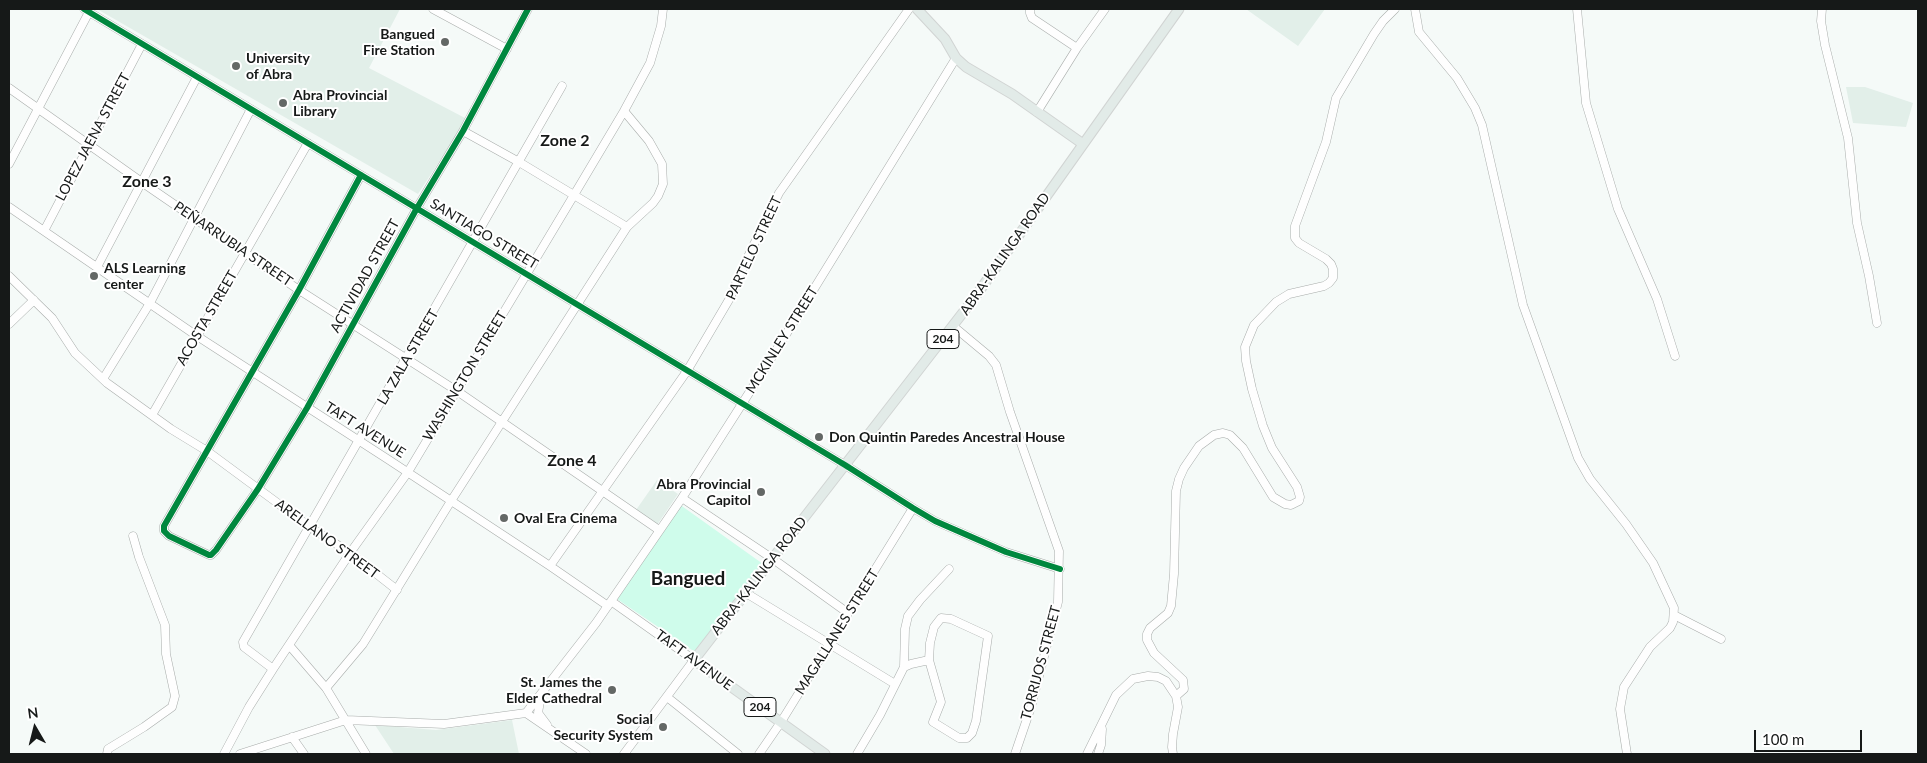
<!DOCTYPE html>
<html>
<head>
<meta charset="utf-8">
<style>
  body { margin:0 }
  #map { position:relative; width:1927px; height:763px; overflow:hidden; background:#f5faf8; font-family:Lato,sans-serif }
  canvas { display:block }
  .frame { position:absolute; inset:0; border:10px solid #161918; pointer-events:none }
  .north { position:absolute; left:10px; top:703px; width:50px; height:50px; -webkit-text-stroke:4px #fff; paint-order:stroke; rotate:352deg; font-size:14px; font-weight:700; line-height:20px; text-align:center; color:#161918 }
  .north::after { content:''; display:block; margin:auto; width:18px; height:22px; background:#161918; clip-path:polygon(50% 0,100% 100%,50% 72%,0 100%) }
  .scale { position:absolute; left:1754px; top:730px; width:108px; height:22px; box-sizing:border-box; border:2px solid #161918; border-top:0; padding-left:6px; font-size:15px; line-height:18px; white-space:nowrap; color:#161918; -webkit-text-stroke:4px #fff; paint-order:stroke }
</style>
</head>
<body>
<div id="map">
<canvas width="1927" height="763"></canvas>
<div class="frame"></div>
<div class="north">N</div>
<div class="scale">100 m</div>
</div>
<script>
const c = document.querySelector('canvas').getContext('2d');
c.lineJoin = 'round';
function paint(path, color) { c.fillStyle = color; c.fill(path, 'evenodd'); }
const poly = rows => new Path2D(rows.map(r => 'M' + r).join(''));
function trace(path, color, width, dash) { c.strokeStyle = color; c.lineWidth = width; c.lineCap = dash ? 'butt' : 'round'; c.setLineDash(dash || []); c.stroke(path); }
function label(font, color, halo, rows, align = 'center') {
  c.font = font + ' Lato,sans-serif'; c.lineWidth = 4; c.setLineDash([]); c.textBaseline = 'middle'; c.strokeStyle = halo; c.fillStyle = color; for (const [text, x, y, turn = 0] of rows) {
    c.save(); c.translate(x, y); c.rotate((+turn || 0) * Math.PI / 180); c.textAlign = isNaN(turn) ? turn : align; if (halo) c.strokeText(text, 0, 0); c.fillText(text, 0, 0); c.restore();
  }
}
const built = poly([
  [97,9,400,9,369,68,467,119,418,194],
  [1246,9,1325,9,1298,46],
  [1846,87,1865,87,1913,103,1906,127,1853,123],
  [657,480,678,494,657,525,636,510],
  [512,720,519,754,394,754,375,725,436,730]
]);
const green = poly([
  [679,504,763,564,695,652,617,599]
]);
const minor = poly([
  [84,9,845,465,913,508,935,521,1006,552,1060,569],
  [433,9,507,49],
  [1030,9,1030,13,1032,18,1077,48],
  [1415,9,1419,32,1457,78,1475,108,1482,125,1523,305,1578,458,1590,479,1626,524,1653,563,1674,608,1673,622,1670,628,1650,647,1624,687,1620,709,1627,754],
  [1577,9,1586,103,1618,209,1657,299,1675,356],
  [1822,9,1821,21,1825,45,1848,138,1857,223,1869,276,1877,323],
  [9,88,143,183,299,290,457,391,659,530],
  [1037,112,1077,48,1105,9],
  [463,131,519,162,627,227],
  [9,164,89,12],
  [361,175,299,290,164,526,164,531,169,536,209,555,211,555,216,550,258,489,307,408,417,208,463,131,528,9],
  [9,207,197,336,389,460,550,566,608,606],
  [44,231,142,44],
  [97,267,197,77],
  [9,276,52,318,75,353,107,383,171,429,207,451,310,527,350,553,397,590],
  [9,324,34,300],
  [953,326,989,356,996,365,1010,412,1059,551,1058,602,1031,707,1015,754],
  [103,379,150,303,251,109],
  [152,415,308,143],
  [682,498,773,559,848,613],
  [550,566,687,371,730,298,743,267,779,193,909,9],
  [746,593,895,684],
  [611,601,694,660,624,754],
  [1674,615,1721,639],
  [289,645,326,688,366,754],
  [904,667,911,664,929,660,930,643,934,627,941,618,951,619,988,636,976,721,972,733,967,738,959,738,933,722,941,702,929,660],
  [273,669,244,647,243,642,562,86],
  [326,688,363,644,451,501,627,227,653,203,658,196,663,184,662,164,649,141,624,111],
  [541,695,538,713,547,725],
  [1176,696,1184,689,1183,680,1154,653,1147,640,1147,634,1150,628,1168,613,1171,606,1174,574,1176,491,1179,479,1184,468,1199,446,1214,435,1223,433,1230,435,1243,448,1273,497,1285,504,1291,505,1299,501,1300,497,1297,487,1272,448,1263,426,1252,389,1246,361,1245,347,1254,325,1276,302,1289,294,1324,286,1329,283,1333,278,1333,269,1331,264,1326,259,1299,243,1295,238,1295,226,1326,142,1336,98,1374,34,1383,21,1395,9],
  [667,697,738,754],
  [526,713,596,623,682,498,777,349,956,58],
  [526,713,586,754],
  [292,737,304,754],
  [107,754,108,749,144,727,172,707,175,696,166,654,165,625,139,557,133,536],
  [224,754,249,707,273,669,350,553,408,472,574,195,624,111,650,63,661,26,663,9],
  [240,754,346,720,444,724,526,713],
  [759,754,781,722,913,508],
  [857,754,880,715,904,667,905,629,908,616,920,600,949,569],
  [1087,754,1116,695,1133,679,1148,676,1158,677,1166,681,1176,696,1178,707,1173,734,1172,747,1173,754],
  [1098,754,1101,745,1102,729]
]);
const major = poly([
  [917,9,945,39,956,58,966,67,1012,94,1083,144],
  [825,754,694,660,975,297,1179,9]
]);
const cycleway = poly([
  [84,9,845,465,913,508,935,521,1006,552,1060,569],
  [361,175,299,290,164,526,164,531,169,536,209,555,211,555,216,550,258,489,307,408,417,208,463,131,528,9]
]);
const markers = [
  [445,42,5,"#646866"],
  [236,66,5,"#646866"],
  [283,103,5,"#646866"],
  [94,276,5,"#646866"],
  [819,437,5,"#646866"],
  [761,492,5,"#646866"],
  [504,518,5,"#646866"],
  [612,690,5,"#646866"],
  [663,727,5,"#646866"]
];
const shields = [
  [943,339,32],
  [760,707,32]
];
const shieldNames = [
  ["204",943,339],
  ["204",760,707]
];
const poiNames = [
  ["Bangued",435,34,"right"],
  ["Fire Station",435,50,"right"],
  ["University",246,58],
  ["of Abra",246,74],
  ["Abra Provincial",293,95],
  ["Library",293,111],
  ["ALS Learning",104,268],
  ["center",104,284],
  ["Don Quintin Paredes Ancestral House",829,437],
  ["Abra Provincial",751,484,"right"],
  ["Capitol",751,500,"right"],
  ["Oval Era Cinema",514,518],
  ["St. James the",602,682,"right"],
  ["Elder Cathedral",602,698,"right"],
  ["Social",653,719,"right"],
  ["Security System",653,735,"right"]
];
const streetNames = [
  ["LOPEZ JAENA STREET",93,137,-62],
  ["SANTIAGO STREET",484,234,31],
  ["PEÑARRUBIA STREET",233,244,34],
  ["PARTELO STREET",754,248,-65],
  ["ABRA-KALINGA ROAD",1005,254,-55],
  ["ACTIVIDAD STREET",365,276,-61],
  ["ACOSTA STREET",207,318,-60],
  ["MCKINLEY STREET",782,340,-58],
  ["LA ZALA STREET",408,357,-60],
  ["WASHINGTON STREET",465,376,-59],
  ["TAFT AVENUE",365,430,32],
  ["ARELLANO STREET",327,539,36],
  ["ABRA-KALINGA ROAD",759,576,-52],
  ["MAGALLANES STREET",837,632,-58],
  ["TAFT AVENUE",694,660,36],
  ["TORRIJOS STREET",1041,663,-75]
];
const quarterNames = [
  ["Zone 2",565,141],
  ["Zone 3",147,182],
  ["Zone 4",572,461]
];
const districtNames = [
  ["Bangued",688,579]
];
paint(built, '#e2efe9');
paint(green, '#cffceb');
trace(minor, '#a8acaa', 9);
trace(major, '#d1d4d3', 11);
trace(minor, '#fefefe', 8);
trace(major, '#e2ebe8', 9);
trace(cycleway, '#00873e', 6);
for (const [x, y, r, color] of markers) { const dot = new Path2D(); dot.arc(x, y, r, 0, 2 * Math.PI); c.fillStyle = color; c.fill(dot); trace(dot, '#fff', 2); }
for (const [x, y, w] of shields) { const box = new Path2D(); box.roundRect(x - w / 2, y - 9.5, w, 19, 4); c.fillStyle = '#fff'; c.fill(box); trace(box, '#161918', 1); }
label('bold 12px', '#161918', null, shieldNames);
label('bold 14px', '#161918', '#fff', poiNames, 'left');
label('14px', '#161918', '#fff', streetNames);
label('bold 16px', '#161918', '#fff', quarterNames);
label('bold 19px', '#161918', '#fff', districtNames);
</script>
</body>
</html>
